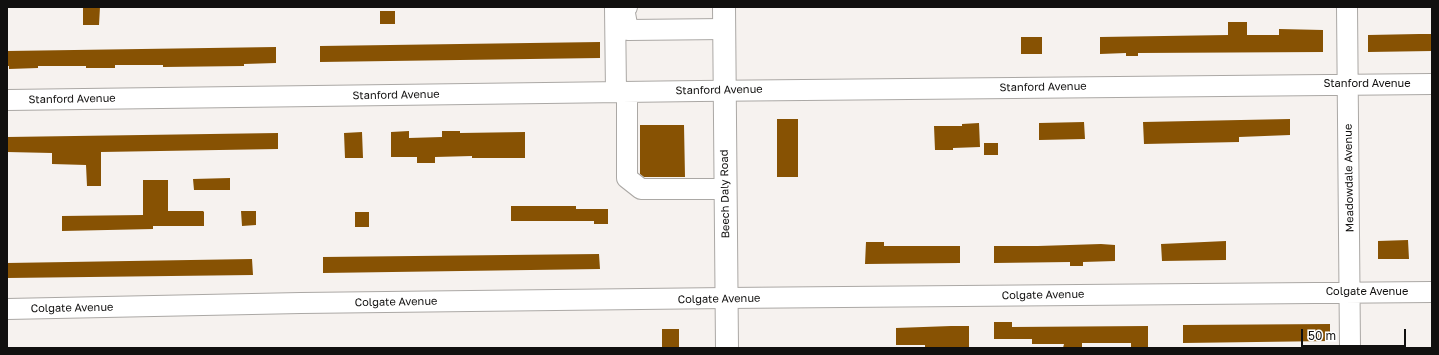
<!DOCTYPE html>
<html>
<head>
<meta charset="utf-8">
<style>
  body { margin:0 }
  #map { position:relative; width:1439px; height:355px; overflow:hidden; background:#f6f2ef; font-family:"Golos Text",sans-serif }
  canvas { display:block }
  .frame { position:absolute; inset:0; border:8px solid #11100f; pointer-events:none }
  .scale { position:absolute; left:1301px; top:329px; width:105px; height:18px; box-sizing:border-box; border:2px solid #11100f; border-top:0; padding-left:5px; font-size:12px; line-height:14px; white-space:nowrap; color:#11100f; -webkit-text-stroke:3px #fff; paint-order:stroke }
</style>
</head>
<body>
<div id="map">
<canvas width="1439" height="355"></canvas>
<div class="frame"></div>
<div class="scale">50 m</div>
</div>
<script>
const c = document.querySelector('canvas').getContext('2d');
c.lineJoin = 'round';
function paint(path, color) { c.fillStyle = color; c.fill(path, 'evenodd'); }
const poly = rows => new Path2D(rows.map(r => 'M' + r).join(''));
function trace(path, color, width, dash) { c.strokeStyle = color; c.lineWidth = width; c.lineCap = dash ? 'butt' : 'round'; c.setLineDash(dash || []); c.stroke(path); }
function label(font, color, halo, rows, align = 'center') {
  c.font = font + ' "Golos Text",sans-serif'; c.lineWidth = 4; c.setLineDash([]); c.textBaseline = 'middle'; c.strokeStyle = halo; c.fillStyle = color; for (const [text, x, y, turn = 0] of rows) {
    c.save(); c.translate(x, y); c.rotate((+turn || 0) * Math.PI / 180); c.textAlign = isNaN(turn) ? turn : align; if (halo) c.strokeText(text, 0, 0); c.fillText(text, 0, 0); c.restore();
  }
}
const building = poly([
  [83,7,100,7,99,25,83,25],
  [380,11,395,11,395,24,380,24],
  [1228,22,1247,22,1247,35,1279,35,1279,29,1323,30,1323,52,1138,53,1138,56,1126,56,1126,53,1100,54,1100,37,1228,35],
  [1419,34,1432,34,1432,51,1368,52,1368,35],
  [1021,37,1042,37,1042,54,1021,54],
  [600,42,600,58,320,62,320,46],
  [276,47,276,63,244,64,244,66,163,67,163,65,115,65,115,68,86,68,86,66,38,66,38,68,9,69,9,66,7,66,7,51],
  [777,119,798,119,798,177,777,177],
  [1290,119,1290,135,1239,137,1239,142,1144,144,1143,122],
  [1084,122,1085,139,1039,140,1039,123],
  [979,123,980,147,953,148,953,150,935,150,934,126,962,126,962,124],
  [640,125,684,125,685,177,644,177,640,174],
  [409,131,409,138,442,137,442,131,460,131,460,133,525,132,525,158,472,158,472,156,435,157,435,163,417,163,417,157,391,157,391,132],
  [362,132,363,158,345,158,344,133],
  [278,133,278,149,101,152,101,186,87,186,86,165,52,164,52,153,7,152,7,137],
  [984,143,998,143,998,155,984,155],
  [230,178,230,190,194,190,193,179],
  [143,180,168,180,168,211,203,211,204,212,204,226,153,226,153,229,62,231,62,216,143,215],
  [511,206,576,206,576,209,608,209,608,224,594,224,594,221,511,221],
  [241,211,256,211,256,225,242,226],
  [355,212,369,212,369,227,355,227],
  [1408,240,1409,259,1378,259,1378,241],
  [1226,241,1226,260,1162,261,1161,244],
  [866,242,884,242,884,246,960,246,960,263,865,264],
  [1101,244,1115,245,1115,261,1083,262,1083,266,1070,266,1070,262,994,263,994,246,1038,246],
  [599,254,600,269,323,273,323,257],
  [252,259,253,275,7,278,7,263],
  [994,322,1012,322,1012,327,1148,326,1148,348,1131,348,1131,343,1082,343,1082,348,1063,348,1064,344,1032,344,1032,339,994,339],
  [1330,324,1330,341,1183,343,1183,325],
  [951,326,969,326,969,348,925,348,925,345,896,345,896,328],
  [662,329,679,329,679,348,662,348]
]);
const minor = poly([
  [627,7,624,8,628,30,724,29],
  [1347,7,1350,348],
  [615,8,616,92],
  [627,92,627,178,641,189,725,189],
  [7,100,699,91,1432,84],
  [7,309,301,303,726,298,1432,292]
]);
const major = poly([
  [724,7,727,348]
]);
const streetNames = [
  ["Stanford Avenue",1367,84],
  ["Stanford Avenue",1043,87,-1],
  ["Stanford Avenue",719,90,-1],
  ["Stanford Avenue",396,95,-1],
  ["Stanford Avenue",72,99,-1],
  ["Meadowdale Avenue",1349,178,-91],
  ["Beech Daly Road",725,194,-91],
  ["Colgate Avenue",1367,292],
  ["Colgate Avenue",1043,295,-1],
  ["Colgate Avenue",719,299,-1],
  ["Colgate Avenue",396,302,-1],
  ["Colgate Avenue",72,308,-1]
];
paint(building, '#875203');
trace(minor, '#aba8a5', 22);
trace(major, '#aba8a5', 24);
trace(minor, '#fff', 20);
trace(major, '#fff', 22);
label('11px', '#11100f', '#fff', streetNames);
</script>
</body>
</html>
